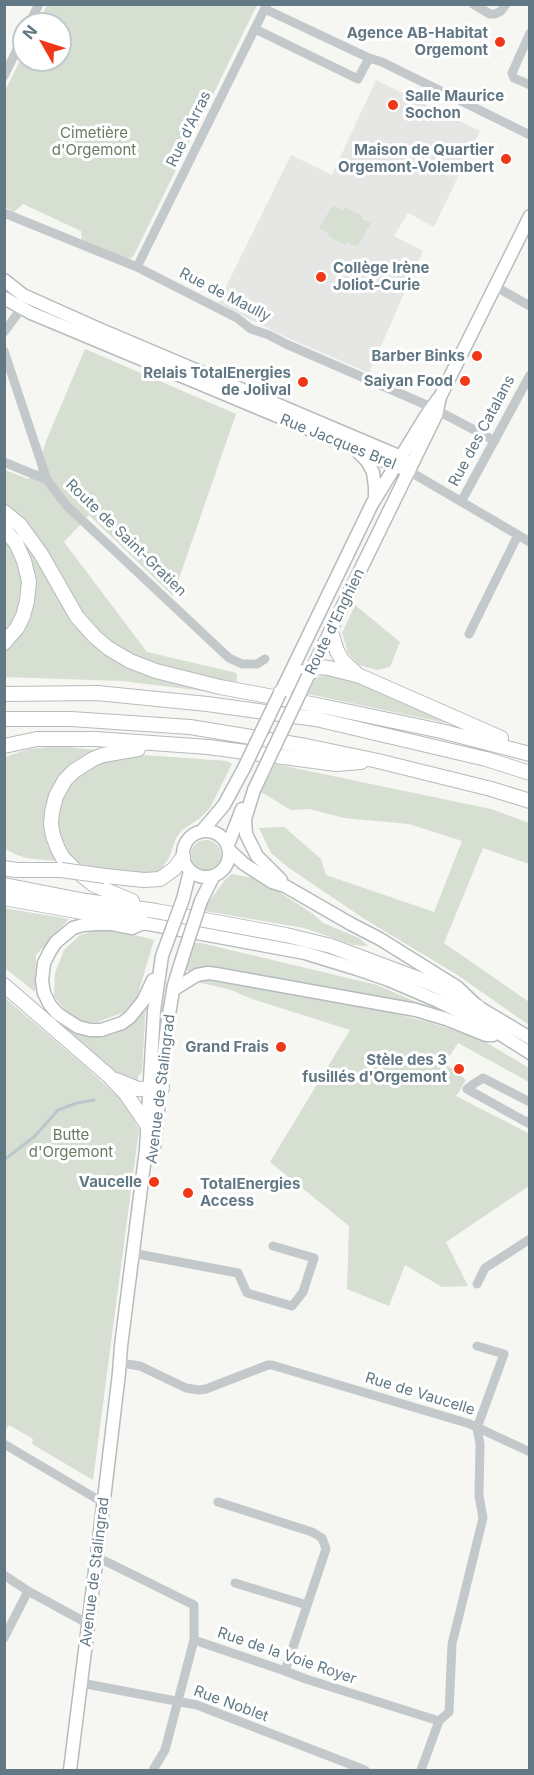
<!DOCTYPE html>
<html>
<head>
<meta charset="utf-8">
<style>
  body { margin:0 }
  #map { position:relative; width:534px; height:1775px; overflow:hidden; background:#f6f6f2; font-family:Inter,sans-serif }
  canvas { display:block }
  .frame { position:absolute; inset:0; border:6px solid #627985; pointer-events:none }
  .north { position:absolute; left:12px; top:12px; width:60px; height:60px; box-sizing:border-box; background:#fff; border:2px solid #c0c9ce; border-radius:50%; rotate:309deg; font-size:16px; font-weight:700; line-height:24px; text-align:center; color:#627985 }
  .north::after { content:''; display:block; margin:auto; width:21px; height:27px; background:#f03718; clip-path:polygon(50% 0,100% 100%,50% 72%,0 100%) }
</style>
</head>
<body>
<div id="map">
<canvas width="534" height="1775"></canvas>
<div class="frame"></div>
<div class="north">N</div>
</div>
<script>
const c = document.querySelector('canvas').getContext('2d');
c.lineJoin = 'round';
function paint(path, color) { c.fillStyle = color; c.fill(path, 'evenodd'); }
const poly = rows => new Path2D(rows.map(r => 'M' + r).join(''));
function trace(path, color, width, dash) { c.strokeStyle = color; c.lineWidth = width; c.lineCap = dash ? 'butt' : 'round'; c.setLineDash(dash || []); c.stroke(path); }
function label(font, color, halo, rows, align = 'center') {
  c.font = font + ' Inter,sans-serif'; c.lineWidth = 6; c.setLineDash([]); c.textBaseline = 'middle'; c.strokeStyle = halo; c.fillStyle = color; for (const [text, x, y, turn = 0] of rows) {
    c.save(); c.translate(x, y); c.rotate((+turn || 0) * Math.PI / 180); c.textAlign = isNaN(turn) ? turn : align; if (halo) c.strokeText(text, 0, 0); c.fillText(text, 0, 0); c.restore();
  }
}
const built = poly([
  [376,80,480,131,434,227,408,213,394,236,423,251,369,373,279,334,218,303,291,155,332,175]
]);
const green = poly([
  [47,5,257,5,133,257,126,260,82,241,81,231,23,204,14,212,5,207,4,93,24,52,24,60,60,60,60,24,37,24],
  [333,205,343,210,345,207,362,216,361,219,371,223,357,247,347,242,345,245,328,236,329,233,319,228],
  [85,349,236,414,173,596,89,515,64,542,147,652,237,673,236,695,122,681,5,677,5,470,28,479,37,472,46,441],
  [355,605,400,642,390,667,377,670,359,665,348,653,342,633],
  [332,671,451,724,308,694,316,678],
  [58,746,96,750,84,756,65,771,56,781,52,791,45,827,47,839,55,861,26,858,15,854,5,849,5,757,29,749],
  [144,755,227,761,232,764,210,808,199,819,182,830,176,838,169,858,163,866,166,869,156,875,112,871,77,863,67,854,62,844,59,831,58,821,60,803,65,793,79,775,89,768,113,759],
  [275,764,491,809,529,823,529,864,483,848,444,943,529,1002,529,1025,456,974,366,920,289,868,271,853,259,828,284,827,321,859,326,875,434,912,462,841,409,824,344,818,310,809,291,810,261,792],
  '191 855a15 15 0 1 1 30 0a15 15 0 1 1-30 0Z',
  [231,874,259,879,313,914,323,923,359,938,368,946,353,945,304,928,205,911,208,903,225,880],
  [4,908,69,919,36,955,35,992,5,968],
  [102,929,120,931,154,940,137,997,124,1012,98,1022,84,1022,67,1012,54,996,55,973,64,950,80,935],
  [194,943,201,943,377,985,428,1007,367,997,192,973,186,970],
  [202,977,364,1006,432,1023,482,1040,529,1068,529,1082,458,1043,445,1063,466,1080,456,1096,528,1133,529,1131,529,1186,446,1242,468,1286,442,1287,405,1265,389,1306,347,1289,349,1226,270,1162,350,1030,252,999,231,990,193,981],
  [5,998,87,1068,129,1107,134,1113,133,1118,139,1129,93,1480,32,1444,33,1439,9,1425,6,1429,5,1428],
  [146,1001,142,1072,138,1077,138,1084,118,1076,53,1018,76,1031,92,1034]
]);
const stream = poly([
  [4,1160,35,1136,58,1110,77,1103,94,1100]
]);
const minor = poly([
  [473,4,490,14,495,14,501,11,506,4],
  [29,24,39,4],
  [255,29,358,79,369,58,265,9],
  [530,33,512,73,514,78,530,85],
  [369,58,382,62,530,135],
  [4,76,24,35],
  [4,213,137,267,237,318,251,329,269,335,286,344,431,407,495,441],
  [137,267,267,4],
  [496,287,530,306],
  [4,298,19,293,20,308,18,313,4,332],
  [4,351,47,480,67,506,229,658,242,664,257,664,265,659],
  [4,462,47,480],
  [409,471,530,542],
  [461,502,530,375],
  [469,634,518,535],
  [530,1102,483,1078,472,1085,467,1089,528,1123,530,1120],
  [132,1253,238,1273,247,1293,292,1306,303,1292,314,1258,273,1246],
  [477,1284,485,1268,530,1239],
  [477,1346,504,1354,477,1428],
  [120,1363,140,1366,186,1388,199,1390,206,1389,268,1365,272,1365,470,1424,530,1452],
  [4,1444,97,1499,104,1499],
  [218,1502,312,1532,322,1538,326,1549,285,1671],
  [97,1557,194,1605,194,1640,165,1750,153,1770],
  [4,1575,28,1591,83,1621,89,1623],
  [235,1583,307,1605],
  [4,1638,28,1591],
  [194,1640,285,1671,306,1679,439,1721],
  [81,1683,197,1705,365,1770],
  [421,1770,439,1721,449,1712,452,1644,483,1518,479,1496,480,1444,477,1428]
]);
const major = poly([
  [4,280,23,295,99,329,401,457,404,460,409,471],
  [4,298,31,313,409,471],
  [359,453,367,461,373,472,375,487,375,499],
  [309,675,436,415,440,397,530,216],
  [281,692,372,504,426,416,438,399],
  [254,790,245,819,246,834,257,856,281,880],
  '183 854a23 23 0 1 1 46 0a23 23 0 1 1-46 0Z',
  [202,831,224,805,244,768],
  [228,845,242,809],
  [230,851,244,864,272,882,285,886,351,924,380,939,457,987,478,1007,530,1038],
  [183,899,190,871],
  [201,901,213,877],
  [153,980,143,1001,130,1017,122,1023,101,1030,90,1030,78,1027,58,1014,50,1005,44,993,42,981,44,963,50,951,56,942,73,928,83,925,97,924,112,924,132,928,143,923,305,953,357,969,389,980,438,1001,481,1022,530,1053],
  [173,990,197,975,208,973,216,974,416,1010,446,1019,486,1035,493,1035],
  [154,1147,167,1026,174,985,182,959],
  [70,1770,104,1499,119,1373,121,1346,146,1149,154,1011,162,956]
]);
const highway = poly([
  [4,512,20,525,41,554,77,617,95,637,108,648,130,661,156,671,220,687,322,706,441,731,530,754],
  [4,529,16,543,24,561,29,581,27,601,23,616,17,628,4,643],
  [331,632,337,651,342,660,358,675],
  [280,693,304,672,319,667,329,668,360,676,501,738],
  [4,694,97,693,207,704,316,719,486,759,530,773],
  [4,719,71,719,190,727,306,746,378,761,491,789,530,801],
  [4,746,37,739,96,739,208,747,336,764,361,762],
  [4,868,16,870,61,870],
  [105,876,144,880,160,879,174,869,183,857],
  [4,885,86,901,156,911,286,935,331,946,435,985,478,1007],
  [4,898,143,923],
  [132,901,94,885,74,869,63,858,58,849,53,836,51,824,52,812,56,796,65,780,74,771,93,759,103,755,138,749],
  [4,985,109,1076,126,1094,148,1126],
  [116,1080,138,1089,162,1088]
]);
const majorBridge = poly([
  [244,768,280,693],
  [254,790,308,676],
  [162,956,183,899],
  [182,959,201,901]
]);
const highwayBridge = poly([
  [61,870,105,876]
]);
const markers = [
  [500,42,6,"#f03718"],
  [393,105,6,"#f03718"],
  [506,159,6,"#f03718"],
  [321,277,6,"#f03718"],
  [477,356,6,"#f03718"],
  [465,381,6,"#f03718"],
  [303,382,6,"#f03718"],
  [281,1047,6,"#f03718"],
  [459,1069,6,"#f03718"],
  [154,1182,6,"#f03718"],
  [188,1193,6,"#f03718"]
];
const poiNames = [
  ["Agence AB-Habitat",488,33],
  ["Orgemont",488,50],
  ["Salle Maurice",405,96,"left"],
  ["Sochon",405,113,"left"],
  ["Maison de Quartier",494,150],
  ["Orgemont-Volembert",494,167],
  ["Collège Irène",333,268,"left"],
  ["Joliot-Curie",333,285,"left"],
  ["Barber Binks",465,356],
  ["Relais TotalEnergies",291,373],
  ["de Jolival",291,390],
  ["Saiyan Food",453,381],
  ["Grand Frais",269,1047],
  ["Stèle des 3",447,1060],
  ["fusillés d'Orgemont",447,1077],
  ["Vaucelle",142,1182],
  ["TotalEnergies",200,1184,"left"],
  ["Access",200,1201,"left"]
];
const streetNames = [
  ["Rue d'Arras",189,129,-64],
  ["Rue de Maully",225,295,27],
  ["Rue des Catalans",482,431,-62],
  ["Rue Jacques Brel",338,442,22],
  ["Route de Saint-Gratien",126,538,44],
  ["Route d'Enghien",335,622,-64],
  ["Avenue de Stalingrad",161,1089,-83],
  ["Rue de Vaucelle",420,1394,17],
  ["Avenue de Stalingrad",95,1572,-83],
  ["Rue de la Voie Royer",287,1656,19],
  ["Rue Noblet",231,1704,20]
];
const parkNames = [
  ["Cimetière",94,133],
  ["d'Orgemont",94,150],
  ["Butte",71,1135],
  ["d'Orgemont",71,1152]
];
paint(built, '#e6e7e5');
paint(green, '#d7ded2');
trace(stream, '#bac8cc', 3);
trace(major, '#b6bbbe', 15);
trace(highway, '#b7bbbe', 16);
trace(minor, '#c3c8ca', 9);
trace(major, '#fff', 12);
trace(highway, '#fff', 14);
trace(majorBridge, '#b6bbbe', 15, []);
trace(highwayBridge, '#b7bbbe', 16, []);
trace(majorBridge, '#fff', 12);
trace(highwayBridge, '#fff', 14);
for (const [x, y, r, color] of markers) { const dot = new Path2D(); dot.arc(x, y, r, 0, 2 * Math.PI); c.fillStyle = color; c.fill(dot); trace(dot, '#fff', 2); }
label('bold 15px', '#627985', '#fff', poiNames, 'right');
label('15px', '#627985', '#fff', streetNames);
label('15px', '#697c62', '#fff', parkNames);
</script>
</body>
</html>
